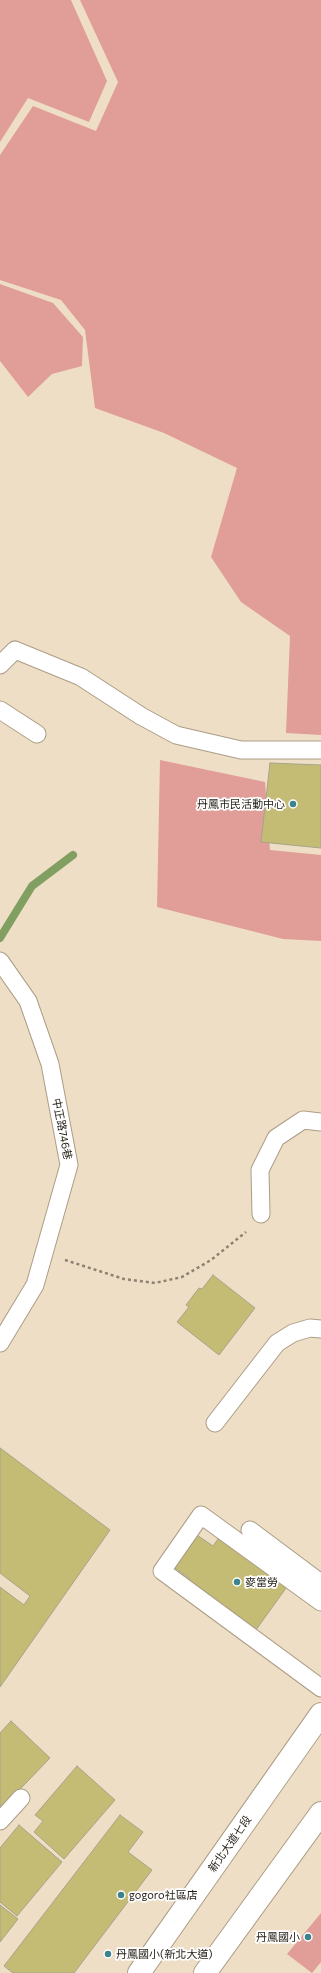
<!DOCTYPE html>
<html>
<head>
<meta charset="utf-8">
<style>
  body { margin:0 }
  canvas { display:block; background:#eedec6 }
</style>
</head>
<body>
<canvas width="321" height="1973"></canvas>
<script>
const c = document.querySelector('canvas').getContext('2d');
c.lineJoin = 'round';
function paint(path, color) { c.fillStyle = color; c.fill(path, 'evenodd'); }
const poly = rows => new Path2D(rows.map(r => 'M' + r).join(''));
function trace(path, color, width, dash) { c.strokeStyle = color; c.lineWidth = width; c.lineCap = dash ? 'butt' : 'round'; c.setLineDash(dash || []); c.stroke(path); }
function label(font, color, halo, rows, align = 'center') {
  c.font = font + ' Commissioner,"Noto Sans TC",sans-serif'; c.lineWidth = 3.5; c.setLineDash([]); c.textBaseline = 'middle'; c.strokeStyle = halo; c.fillStyle = color; for (const [text, x, y, turn = 0] of rows) {
    c.save(); c.translate(x, y); c.rotate((+turn || 0) * Math.PI / 180); c.textAlign = isNaN(turn) ? turn : align; if (halo) c.strokeText(text, 0, 0); c.fillText(text, 0, 0); c.restore();
  }
}
const green = poly([
  [0,0,71,0,107,81,89,122,28,98,0,142],
  [80,0,321,0,321,735,286,733,290,636,241,602,211,557,237,468,164,433,95,408,85,330,61,300,0,280,0,155,33,106,96,131,118,82],
  [0,284,53,303,83,337,82,366,52,374,28,397,0,361],
  [160,760,265,782,270,850,321,855,321,941,283,939,157,907],
  [321,1913,321,1962,312,1973,287,1954]
]);
const stream = poly([
  [0,938,32,886,73,855]
]);
const building = poly([
  [270,763,321,765,321,848,261,842,270,763],
  [213,1275,255,1308,219,1355,177,1322,189,1307,186,1305,199,1288,202,1289,213,1275],
  [0,1448,110,1530,0,1687,0,1587,24,1605,30,1596,0,1573,0,1448],
  [194,1533,213,1546,221,1535,289,1584,253,1634,186,1585,190,1579,171,1565,194,1533],
  [11,1721,50,1758,0,1810,0,1733,11,1721],
  [77,1766,115,1800,64,1859,34,1832,43,1821,35,1815,77,1766],
  [120,1815,143,1832,128,1852,152,1870,74,1973,13,1973,4,1966,120,1815],
  [19,1825,62,1862,17,1916,0,1902,0,1848,19,1825],
  [0,1905,18,1919,0,1942,0,1905]
]);
const path = poly([
  [65,1260,124,1279,155,1283,182,1277,211,1260,246,1232]
]);
const service = poly([
  [0,665,15,650,81,677,141,716,176,735,241,750,321,750],
  [0,710,37,734],
  [0,961,28,1001,50,1064,69,1165,35,1285,0,1343],
  [261,1214,260,1170,276,1138,303,1120,321,1122],
  [215,1423,277,1343,293,1333,310,1328,321,1329],
  [250,1530,321,1583],
  [321,1602,201,1515,162,1571,321,1688],
  [0,1821,21,1798]
]);
const primary = poly([
  [139,1973,321,1714],
  [205,1973,321,1813]
]);
const markers = [
  [293,804,4,"#3d838e"],
  [237,1582,4,"#3d838e"],
  [121,1895,4,"#3d838e"],
  [308,1937,4,"#3d838e"],
  [108,1954,4,"#3d838e"]
];
const poiNames = [
  ["丹鳳市民活動中心",285,804,"right"],
  ["麥當勞",245,1582],
  ["gogoro社區店",129,1895],
  ["丹鳳國小",300,1937,"right"],
  ["丹鳳國小(新北大道)",116,1954]
];
const streetNames = [
  ["中正路746巷",62,1129,79],
  ["新北大道七段",230,1844,-55]
];
paint(green, '#e19e99');
trace(stream, '#819f61', 8);
paint(building, '#c4bc74');
trace(building, '#a6a48a', 1);
trace(service, '#ac9d86', 19);
trace(primary, '#ac9d86', 24);
trace(path, '#8d8272', 2.5, [3, 3]);
trace(service, '#fff', 17);
trace(primary, '#fff', 22);
for (const [x, y, r, color] of markers) { const dot = new Path2D(); dot.arc(x, y, r, 0, 2 * Math.PI); c.fillStyle = color; c.fill(dot); trace(dot, '#fff', 1.5); }
label('11px', '#241e16', '#fff', poiNames, 'left');
label('11px', '#241e16', '#fff', streetNames);
</script>
</body>
</html>
